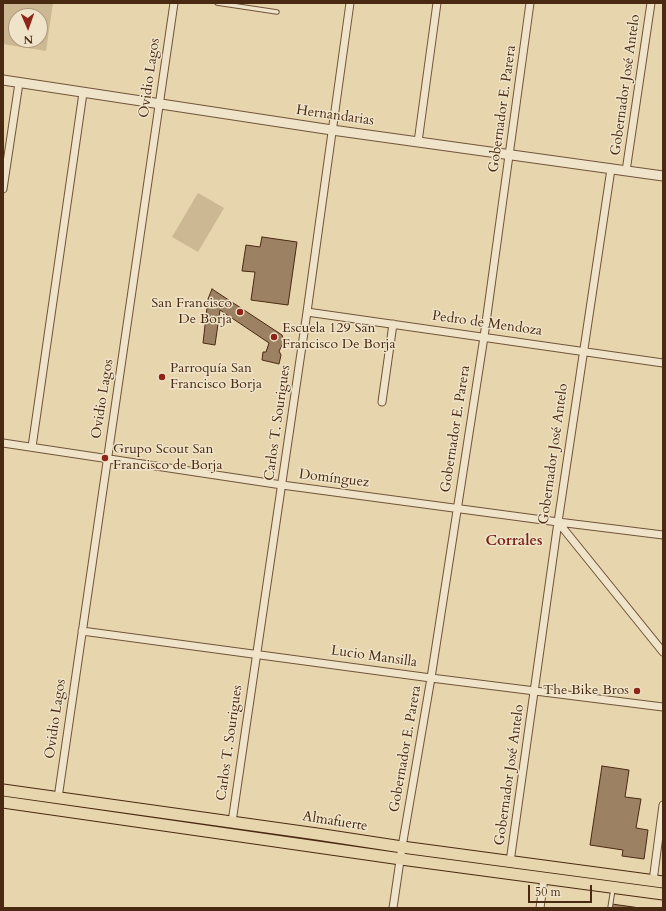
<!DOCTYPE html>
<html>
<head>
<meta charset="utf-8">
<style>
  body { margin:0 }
  #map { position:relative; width:666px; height:911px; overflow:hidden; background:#e7d5ad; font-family:Cardo,serif }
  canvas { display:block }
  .frame { position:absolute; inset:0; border:4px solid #4a2912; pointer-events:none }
  .north { position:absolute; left:8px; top:8px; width:40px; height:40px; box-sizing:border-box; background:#efe4ca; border:1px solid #ad9980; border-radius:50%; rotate:178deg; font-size:11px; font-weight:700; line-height:16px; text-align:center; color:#4a2912 }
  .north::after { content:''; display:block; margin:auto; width:14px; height:18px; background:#8f2418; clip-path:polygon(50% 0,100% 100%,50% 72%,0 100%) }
  .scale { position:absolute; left:528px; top:885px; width:64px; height:18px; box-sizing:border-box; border:2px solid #4a2912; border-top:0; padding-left:5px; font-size:12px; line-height:14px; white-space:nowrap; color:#4a2912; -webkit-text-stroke:3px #efe4ca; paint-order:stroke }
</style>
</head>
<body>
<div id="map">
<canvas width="666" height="911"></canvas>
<div class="frame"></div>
<div class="north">N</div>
<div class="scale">50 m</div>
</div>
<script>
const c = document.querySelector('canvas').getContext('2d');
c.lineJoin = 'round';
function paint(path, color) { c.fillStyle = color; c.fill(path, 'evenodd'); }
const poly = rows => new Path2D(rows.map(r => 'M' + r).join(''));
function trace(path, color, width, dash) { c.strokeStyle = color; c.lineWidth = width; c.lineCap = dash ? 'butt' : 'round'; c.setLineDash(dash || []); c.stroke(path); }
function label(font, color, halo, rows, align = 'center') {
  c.font = font + ' Cardo,serif'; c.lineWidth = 3; c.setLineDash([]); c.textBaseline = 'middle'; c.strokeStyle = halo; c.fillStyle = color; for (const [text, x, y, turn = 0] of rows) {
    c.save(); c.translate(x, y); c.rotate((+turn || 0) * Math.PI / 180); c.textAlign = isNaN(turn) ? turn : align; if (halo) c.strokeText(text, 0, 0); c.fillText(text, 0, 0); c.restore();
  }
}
const green = poly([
  [3,3,53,3,46,51,3,44],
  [16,16,40,16,40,40,16,40],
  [198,193,224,208,198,252,172,237]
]);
const building = poly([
  [262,237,297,242,288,305,251,300,255,272,242,271,246,245,260,247,262,237],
  [212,289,282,335,284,342,279,351,281,355,279,364,262,360,263,352,266,352,269,343,220,310,215,345,203,343,208,299,212,289],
  [602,766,629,770,625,797,641,799,636,828,648,830,644,859,622,856,623,850,590,845,602,766],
  [612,904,640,908,611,908,612,904]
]);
const service = poly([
  [217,3,277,12],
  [610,908,613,889]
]);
const minor = poly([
  [418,142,437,3],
  [626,171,651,3],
  [3,189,19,83],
  [307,312,663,363],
  [382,402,393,324],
  [3,443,282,485,558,522,663,535],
  [32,447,83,93],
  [558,522,663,652],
  [82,631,431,678,663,707],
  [58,798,174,3],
  [232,822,307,312,350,3],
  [510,862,558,522,611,169],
  [653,881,663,805],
  [393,908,402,847,431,678,484,337,530,3],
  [540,908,544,878]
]);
const tertiary = poly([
  [3,80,332,130,663,176]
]);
const primary = poly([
  [3,790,317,834,402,847,663,882],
  [3,802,401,859,663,894]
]);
const markers = [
  [240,312,4,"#8f2418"],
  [274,337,4,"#8f2418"],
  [162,377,4,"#8f2418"],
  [105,458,4,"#8f2418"],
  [637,691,4,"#8f2418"]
];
const streetNames = [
  ["Ovidio Lagos",150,78,-82],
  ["Gobernador José Antelo",626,85,-82],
  ["Gobernador E. Parera",503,109,-82],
  ["Hernandarias",335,116,8],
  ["Pedro de Mendoza",487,324,8],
  ["Ovidio Lagos",103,399,-81],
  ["Carlos T. Sourigues",278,423,-82],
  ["Gobernador E. Parera",456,429,-81],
  ["Gobernador José Antelo",554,454,-82],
  ["Domínguez",334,479,7],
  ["Lucio Mansilla",374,657,8],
  ["Ovidio Lagos",56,719,-82],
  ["Carlos T. Sourigues",230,743,-82],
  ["Gobernador E. Parera",406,749,-80],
  ["Gobernador José Antelo",510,775,-82],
  ["Almafuerte",335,822,9]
];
const poiNames = [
  ["San Francisco",232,304,"right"],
  ["De Borja",232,320,"right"],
  ["Escuela 129 San",282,329],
  ["Francisco De Borja",282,345],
  ["Parroquía San",170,369],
  ["Francisco Borja",170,385],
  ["Grupo Scout San",113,450],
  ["Francisco de Borja",113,466],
  ["The Bike Bros",629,691,"right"]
];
const neighbourhoodNames = [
  ["Corrales",514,542]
];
paint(green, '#ccb893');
paint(building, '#9c8263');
trace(building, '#4a2912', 1);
trace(service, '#715439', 5.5);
trace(minor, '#715439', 9);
trace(tertiary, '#715439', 11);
trace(primary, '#4a2912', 13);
trace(service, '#efe4ca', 3.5);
trace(minor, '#efe4ca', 7);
trace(tertiary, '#efe4ca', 9);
trace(primary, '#e7d5ad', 11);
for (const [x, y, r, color] of markers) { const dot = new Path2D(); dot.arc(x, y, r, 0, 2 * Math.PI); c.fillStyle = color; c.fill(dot); trace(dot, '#efe4ca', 1.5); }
label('14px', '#4a2912', '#efe4ca', streetNames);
label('14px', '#4a2912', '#efe4ca', poiNames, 'left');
label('bold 15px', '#7a1f14', '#efe4ca', neighbourhoodNames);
</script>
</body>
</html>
